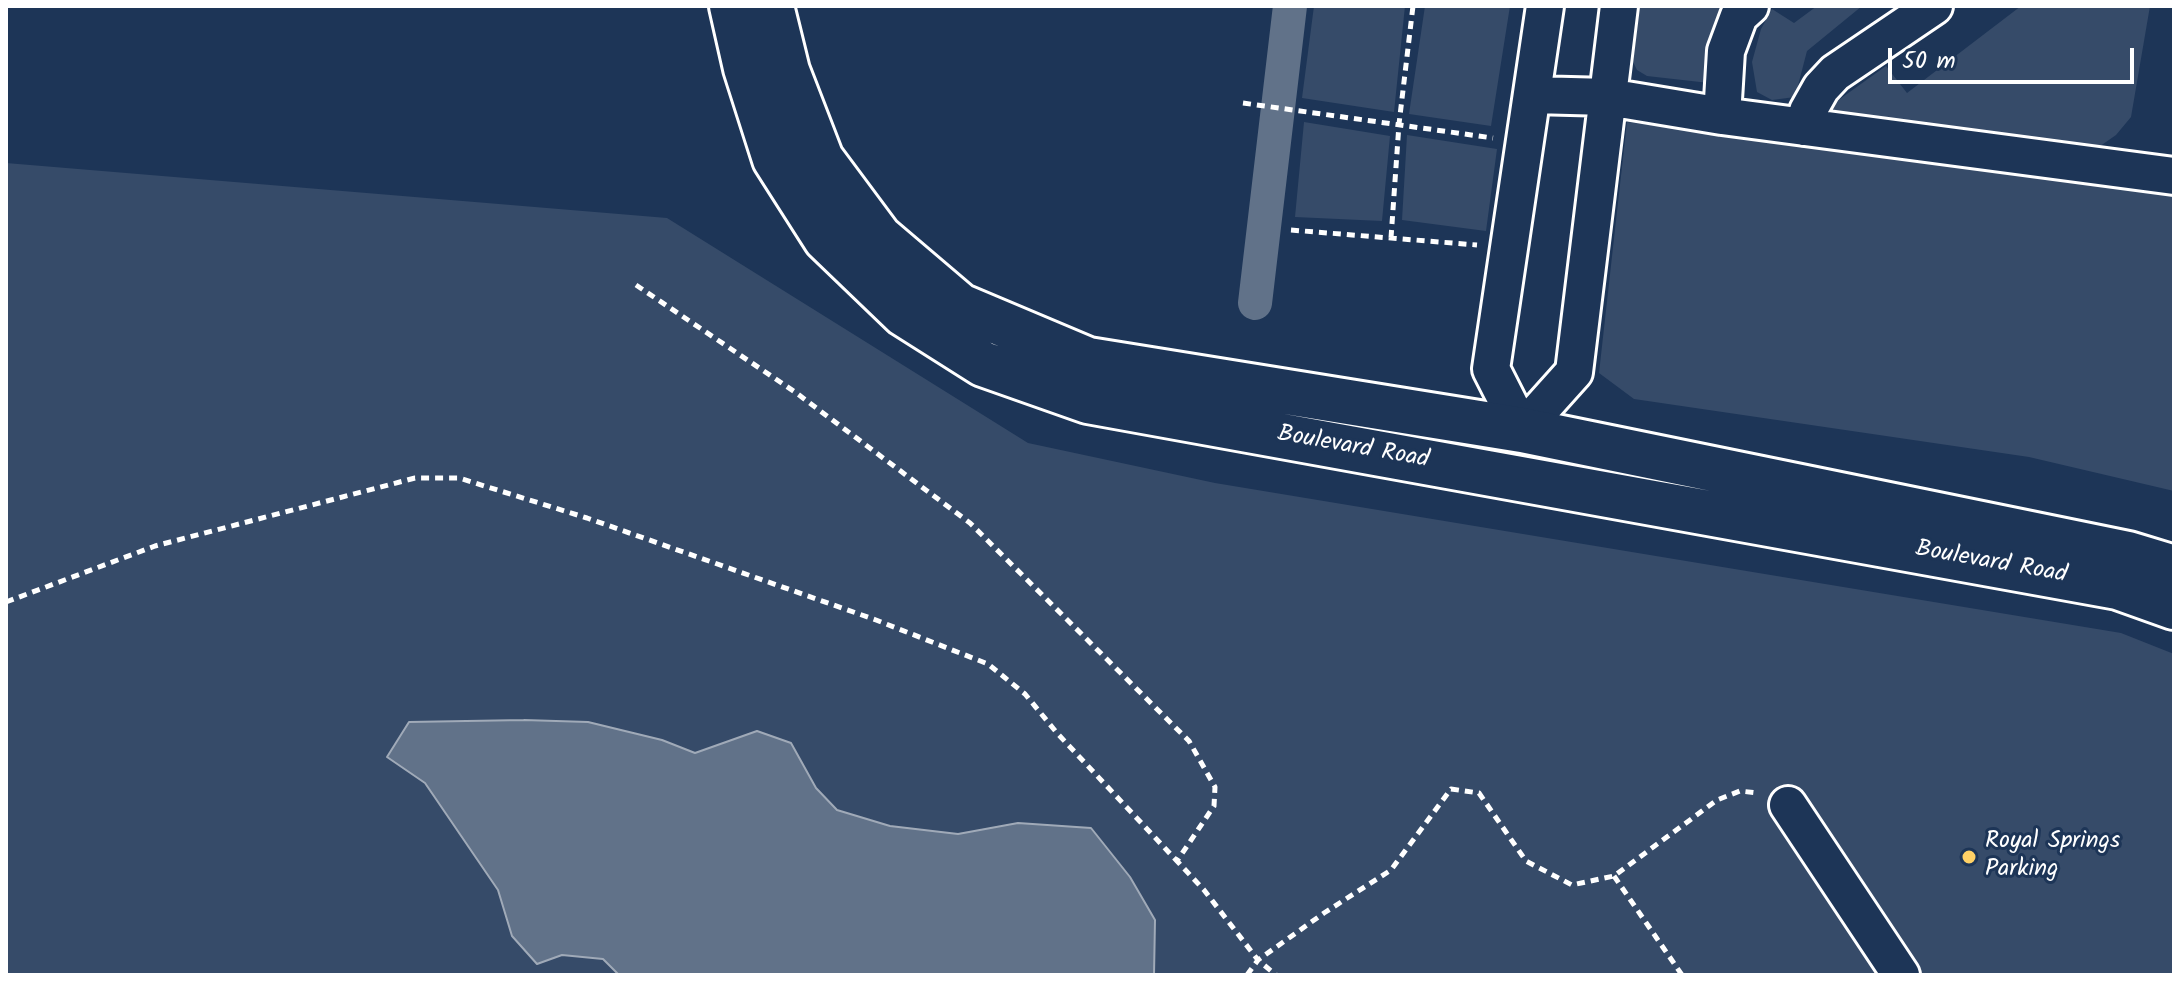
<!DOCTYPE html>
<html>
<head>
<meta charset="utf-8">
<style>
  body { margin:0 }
  #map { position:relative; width:2180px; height:981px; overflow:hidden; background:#1d3557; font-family:Kalam,sans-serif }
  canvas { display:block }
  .frame { position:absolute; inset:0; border:8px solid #fff; pointer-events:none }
  .scale { position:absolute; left:1888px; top:48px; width:246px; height:36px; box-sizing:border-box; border:4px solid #fff; border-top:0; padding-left:10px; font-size:24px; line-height:28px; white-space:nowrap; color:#fff; -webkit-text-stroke:6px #1d3557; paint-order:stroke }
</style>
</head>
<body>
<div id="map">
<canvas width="2180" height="981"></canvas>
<div class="frame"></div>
<div class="scale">50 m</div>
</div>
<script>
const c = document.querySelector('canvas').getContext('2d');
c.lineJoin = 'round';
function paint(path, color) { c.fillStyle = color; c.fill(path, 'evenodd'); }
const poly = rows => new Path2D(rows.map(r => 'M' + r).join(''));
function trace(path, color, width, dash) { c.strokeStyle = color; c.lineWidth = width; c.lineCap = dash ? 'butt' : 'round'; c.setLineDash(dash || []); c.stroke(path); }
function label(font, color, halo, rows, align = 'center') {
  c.font = font + ' Kalam,sans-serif'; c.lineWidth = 6; c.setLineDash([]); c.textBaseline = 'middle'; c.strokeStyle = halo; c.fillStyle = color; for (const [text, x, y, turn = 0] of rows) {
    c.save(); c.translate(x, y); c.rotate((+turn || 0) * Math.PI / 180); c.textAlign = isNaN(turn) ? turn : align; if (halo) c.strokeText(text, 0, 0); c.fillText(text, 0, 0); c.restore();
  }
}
const green = poly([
  [1314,6,1405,6,1394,112,1302,98],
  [1425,6,1510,6,1491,126,1409,114],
  [1640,6,1726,6,1709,83,1647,76,1637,70,1633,62],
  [1817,6,1862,6,1807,51,1795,97,1772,100,1757,92,1752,62,1761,29,1772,9,1794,23],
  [2021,6,2150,6,2131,117,2116,135,2096,149,1819,114,1886,66,1907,93],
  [1304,122,1390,136,1382,221,1295,217],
  [1627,122,2174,193,2174,491,2029,457,1634,399,1599,373],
  [1407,135,1497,149,1486,231,1402,220],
  [6,163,667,218,1028,443,1215,483,2121,633,2174,654,2174,975,6,975]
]);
const water = poly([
  [524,720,588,722,662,740,695,753,757,731,791,743,816,788,837,810,890,826,958,834,1018,823,1091,828,1130,877,1155,920,1154,975,619,975,603,959,562,955,537,964,512,936,498,890,425,783,387,757,409,722,524,720]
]);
const canal = poly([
  [1255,303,1290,6]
]);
const path = poly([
  [1243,103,1493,138],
  [1291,230,1477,245],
  [1391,238,1399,124,1413,6],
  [636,285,795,392,970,523,1189,741,1215,787,1214,806,1177,861,1204,890,1258,960,1276,975],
  [6,602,155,546,415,478,459,478,587,518,876,620,988,664,1025,694,1057,733,1177,861],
  [1614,876,1682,975],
  [1247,975,1258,960,1324,913,1391,870,1451,789,1479,793,1526,861,1572,885,1614,876,1717,800,1740,791,1757,793]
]);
const minor = poly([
  [1545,6,1491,369,1522,430,1574,372,1619,6],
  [1533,95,1608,97,1722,116,2174,176],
  [1722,116,1726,51,1739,16,1750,6],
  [1804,127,1808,111,1821,88,1835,73,1934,6],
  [1788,805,1901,975]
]);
const major = poly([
  [732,6,746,68,775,159,826,239,904,314,983,364,1088,401,2118,587,2174,607],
  [771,6,787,71,821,159,879,237,960,306,1088,360,1522,430,2128,554,2174,568]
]);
const markers = [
  [1969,857,8,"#ffd166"]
];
const streetNames = [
  ["Boulevard Road",1353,449,10],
  ["Boulevard Road",1991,564,10]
];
const poiNames = [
  ["Royal Springs",1985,843],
  ["Parking",1985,871]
];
paint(green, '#364b69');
paint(water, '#617289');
trace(water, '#a0aab8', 2);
trace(canal, '#617289', 34);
trace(minor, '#fff', 42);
trace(major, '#fff', 50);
trace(path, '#fff', 5, [8, 6]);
trace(minor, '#1d3557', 36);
trace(major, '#1d3557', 44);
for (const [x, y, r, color] of markers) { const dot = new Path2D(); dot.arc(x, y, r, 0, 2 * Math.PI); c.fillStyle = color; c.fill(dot); trace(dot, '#1d3557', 3); }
label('24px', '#fff', '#1d3557', streetNames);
label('24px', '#fff', '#1d3557', poiNames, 'left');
</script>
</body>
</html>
